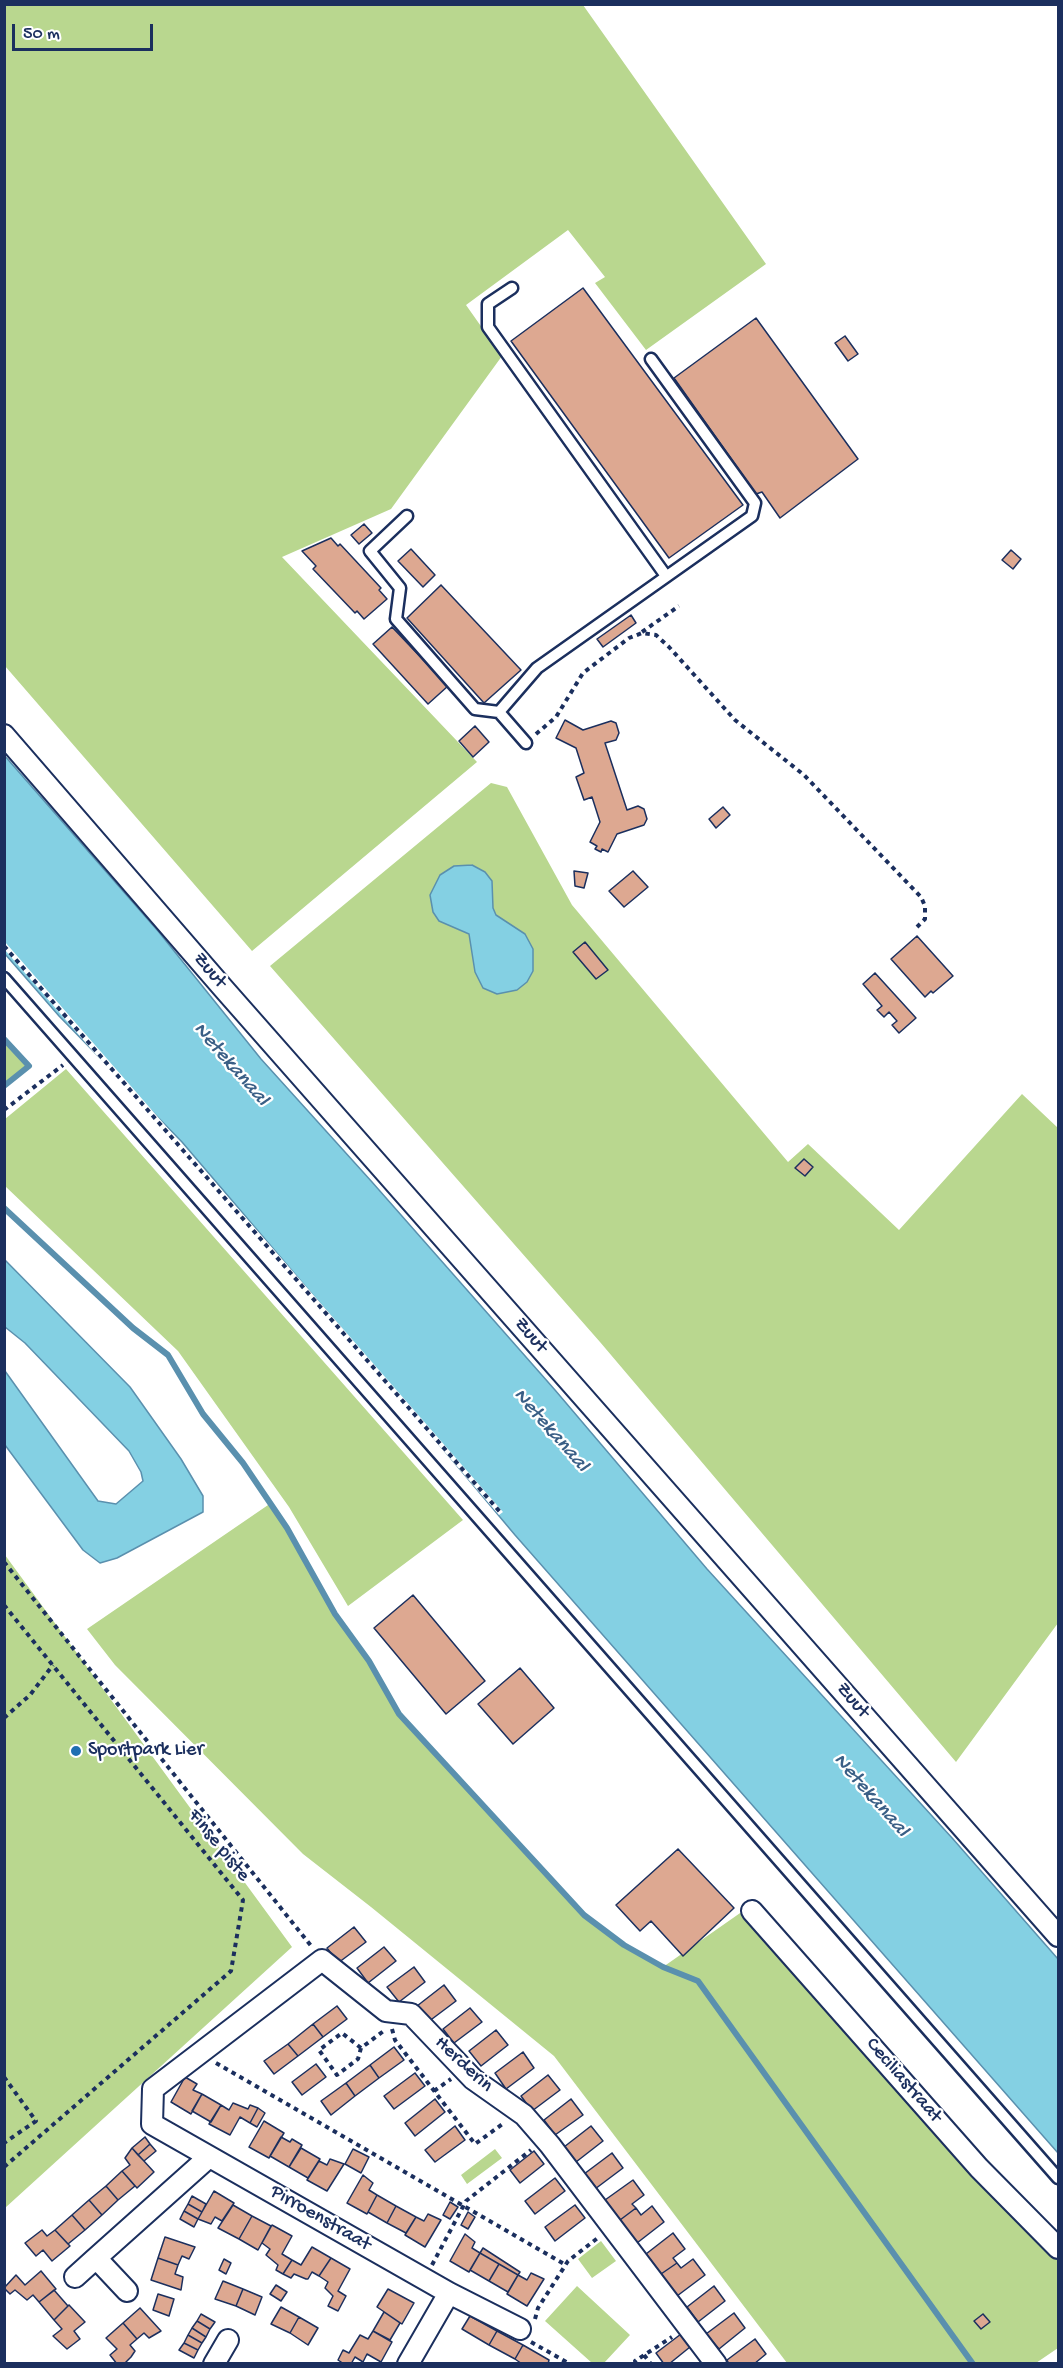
<!DOCTYPE html>
<html>
<head>
<meta charset="utf-8">
<style>
  body { margin:0 }
  #map { position:relative; width:1063px; height:2368px; overflow:hidden; background:#fff; font-family:"Gochi Hand",sans-serif }
  canvas { display:block }
  .frame { position:absolute; inset:0; border:6px solid #1b2f5e; pointer-events:none }
  .scale { position:absolute; left:12px; top:24px; width:141px; height:27px; box-sizing:border-box; border:3px solid #1b2f5e; border-top:0; padding-left:8px; font-size:18px; line-height:21px; white-space:nowrap; color:#1b2f5e; -webkit-text-stroke:4px #fff; paint-order:stroke }
</style>
</head>
<body>
<div id="map">
<canvas width="1063" height="2368"></canvas>
<div class="frame"></div>
<div class="scale">50 m</div>
</div>
<script>
const c = document.querySelector('canvas').getContext('2d');
c.lineJoin = 'round';
function paint(path, color) { c.fillStyle = color; c.fill(path, 'evenodd'); }
const poly = rows => new Path2D(rows.map(r => 'M' + r).join(''));
function trace(path, color, width, dash) { c.strokeStyle = color; c.lineWidth = width; c.lineCap = dash ? 'butt' : 'round'; c.setLineDash(dash || []); c.stroke(path); }
function label(font, color, halo, rows, align = 'center') {
  c.font = font + ' "Gochi Hand",sans-serif'; c.lineWidth = 4.5; c.setLineDash([]); c.textBaseline = 'middle'; c.strokeStyle = halo; c.fillStyle = color; for (const [text, x, y, turn = 0] of rows) {
    c.save(); c.translate(x, y); c.rotate((+turn || 0) * Math.PI / 180); c.textAlign = isNaN(turn) ? turn : align; if (halo) c.strokeText(text, 0, 0); c.fillText(text, 0, 0); c.restore();
  }
}
const green = poly([
  [4,5,583,5,766,264,646,350,595,283,605,277,568,230,466,305,502,356,391,509,282,557,477,762,252,951,5,666],
  [491,783,507,787,572,905,788,1162,808,1144,899,1230,1022,1094,1058,1128,1058,1623,956,1762,600,1342,270,966],
  [4,1039,29,1066,5,1086,4,1086],
  [66,1069,463,1520,348,1606,289,1507,178,1351,5,1186,5,1119],
  [271,1503,287,1528,335,1614,369,1661,399,1714,584,1915,624,1945,663,1967,743,1911,1058,2259,1058,2348,1036,2363,787,2363,554,2056,371,1907,303,1854,115,1665,87,1629],
  [5,1555,292,1947,5,2208,4,2208],
  [495,2149,502,2158,467,2184,461,2175],
  [601,2241,616,2261,592,2278,578,2259],
  [577,2286,630,2335,604,2363,592,2363,545,2321]
]);
const water = poly([
  [4,755,158,931,261,1059,372,1182,555,1390,707,1569,953,1839,1058,1959,1058,2153,515,1535,370,1362,182,1142,59,1016,5,954,4,755],
  [472,865,485,872,492,881,493,908,496,915,525,934,533,949,533,971,527,982,517,990,497,994,483,988,475,972,469,934,439,921,433,912,430,895,440,875,454,866,472,865],
  [5,1260,130,1387,181,1459,203,1496,203,1512,117,1558,100,1563,83,1550,5,1445,5,1371,98,1501,116,1504,143,1481,141,1472,129,1451,25,1343,5,1327,5,1260]
]);
const pier = poly([
  [5,942,503,1512,499,1515,179,1144,125,1088,5,950]
]);
const stream = poly([
  [4,1039,29,1066,4,1086],
  [4,1208,133,1328,168,1355,203,1414,243,1463,287,1528,335,1614,369,1661,399,1714,584,1915,624,1945,663,1967,698,1981,973,2364]
]);
const building = poly([
  [583,288,743,505,669,558,511,341,583,288],
  [756,318,858,459,780,518,762,492,756,494,674,378,756,318],
  [845,336,858,354,848,361,835,343,845,336],
  [364,524,372,533,359,544,351,535,364,524],
  [331,538,338,546,340,544,381,588,379,590,387,599,364,619,357,611,355,613,313,569,316,566,302,551,331,538],
  [411,549,435,575,423,587,398,561,411,549],
  [1011,550,1021,559,1013,569,1002,560,1011,550],
  [441,585,521,670,484,703,407,618,441,585],
  [631,615,636,623,603,647,597,639,631,615],
  [392,627,448,686,428,704,373,644,392,627],
  [565,720,583,730,611,721,616,723,619,733,616,740,605,743,627,810,638,806,644,809,647,819,644,825,617,834,608,852,602,849,601,852,595,849,597,846,590,842,600,822,592,797,584,800,576,777,584,773,576,748,556,738,565,720],
  [475,726,489,742,473,757,459,741,475,726],
  [723,807,730,815,716,828,709,819,723,807],
  [574,871,588,873,584,888,575,886,574,871],
  [633,871,648,887,624,907,609,891,633,871],
  [917,936,953,976,933,993,931,991,925,997,891,959,917,936],
  [585,942,608,970,596,979,573,952,585,942],
  [875,973,916,1018,899,1033,892,1025,897,1021,889,1012,884,1017,877,1010,882,1006,863,984,875,973],
  [804,1159,813,1167,805,1176,795,1168,804,1159],
  [413,1595,485,1681,446,1714,374,1628,413,1595],
  [520,1668,554,1708,513,1744,478,1704,520,1668],
  [678,1849,734,1908,683,1956,651,1921,640,1931,616,1905,678,1849],
  [354,1927,366,1942,338,1963,327,1948,354,1927],
  [384,1947,396,1961,368,1983,357,1968,384,1947],
  [414,1967,425,1982,399,2002,387,1987,414,1967],
  [444,1985,456,2001,428,2022,417,2006,444,1985],
  [337,2006,347,2019,323,2037,313,2024,337,2006],
  [470,2008,482,2022,454,2043,443,2029,470,2008],
  [313,2024,323,2037,298,2056,288,2044,313,2024],
  [496,2030,508,2045,481,2066,469,2051,496,2030],
  [288,2044,298,2056,274,2074,264,2061,288,2044],
  [394,2047,404,2060,379,2078,370,2065,394,2047],
  [523,2052,534,2068,506,2089,495,2073,523,2052],
  [316,2064,326,2077,302,2095,292,2082,316,2064],
  [370,2065,379,2078,355,2096,346,2083,370,2065],
  [415,2073,425,2086,394,2109,384,2096,415,2073],
  [548,2075,560,2090,532,2111,521,2096,548,2075],
  [185,2077,197,2084,193,2090,202,2094,191,2114,171,2102,185,2077],
  [346,2083,355,2096,331,2115,321,2101,346,2083],
  [202,2094,221,2105,211,2122,192,2111,202,2094],
  [435,2099,445,2112,415,2136,405,2123,435,2099],
  [571,2099,583,2115,555,2135,544,2120,571,2099],
  [233,2103,248,2109,250,2105,258,2108,250,2123,240,2117,230,2135,209,2124,221,2105,229,2110,233,2103],
  [258,2108,265,2113,257,2127,250,2123,258,2108],
  [264,2121,284,2133,269,2158,249,2147,264,2121],
  [455,2126,465,2140,435,2162,425,2150,455,2126],
  [591,2126,603,2141,576,2162,564,2147,591,2126],
  [145,2137,150,2144,138,2155,132,2148,145,2137],
  [281,2137,290,2142,292,2139,302,2145,289,2167,270,2156,281,2137],
  [150,2144,156,2151,144,2161,138,2155,150,2144],
  [132,2148,154,2172,137,2188,122,2171,130,2165,125,2158,132,2148],
  [301,2148,320,2159,308,2178,289,2167,301,2148],
  [353,2149,369,2157,361,2173,345,2164,353,2149],
  [534,2151,544,2164,520,2183,510,2170,534,2151],
  [612,2153,623,2168,595,2189,584,2174,612,2153],
  [330,2159,344,2164,327,2191,307,2180,319,2161,327,2165,330,2159],
  [122,2171,135,2186,118,2200,106,2186,122,2171],
  [363,2175,373,2183,369,2190,377,2195,367,2214,347,2203,363,2175],
  [555,2178,565,2191,535,2214,525,2201,555,2178],
  [633,2180,644,2195,632,2204,636,2208,620,2220,605,2200,633,2180],
  [106,2186,118,2200,102,2215,89,2200,106,2186],
  [214,2191,234,2203,222,2221,215,2217,211,2224,198,2219,214,2191],
  [377,2195,396,2206,387,2223,368,2212,377,2195],
  [192,2196,206,2204,202,2212,188,2204,192,2196],
  [89,2200,102,2215,85,2230,72,2215,89,2200],
  [450,2202,458,2207,450,2219,443,2215,450,2202],
  [188,2204,202,2212,198,2219,184,2211,188,2204],
  [233,2205,252,2216,239,2239,218,2228,233,2205],
  [575,2205,585,2218,555,2241,545,2227,575,2205],
  [396,2206,416,2217,406,2233,387,2223,396,2206],
  [652,2206,664,2222,637,2243,620,2220,636,2208,641,2215,652,2206],
  [184,2211,198,2219,194,2227,180,2219,184,2211],
  [468,2212,475,2217,468,2229,461,2225,468,2212],
  [428,2214,441,2220,425,2247,405,2235,416,2217,424,2221,428,2214],
  [72,2215,85,2230,68,2244,55,2230,72,2215],
  [252,2216,271,2226,258,2250,239,2239,252,2216],
  [272,2225,292,2236,282,2254,292,2260,283,2274,276,2270,278,2265,266,2255,270,2249,262,2243,272,2225],
  [42,2230,47,2236,55,2230,70,2246,52,2261,43,2250,36,2256,25,2243,42,2230],
  [673,2233,685,2249,673,2258,677,2263,661,2274,646,2254,673,2233],
  [465,2234,475,2242,472,2248,480,2253,469,2272,450,2261,465,2234],
  [165,2237,195,2247,189,2259,182,2256,178,2265,158,2258,165,2237],
  [312,2247,331,2258,319,2276,312,2272,308,2279,306,2279,294,2274,291,2278,283,2274,292,2260,301,2265,312,2247],
  [483,2248,520,2272,518,2275,480,2253,483,2248],
  [480,2253,499,2264,489,2281,470,2270,480,2253],
  [158,2258,178,2265,175,2274,183,2277,181,2290,151,2280,158,2258],
  [331,2258,350,2269,338,2291,346,2296,338,2311,328,2306,333,2296,325,2288,328,2282,319,2276,331,2258],
  [224,2259,231,2263,226,2274,219,2270,224,2259],
  [693,2259,705,2275,677,2296,661,2274,677,2263,681,2268,693,2259],
  [499,2264,518,2275,508,2292,489,2281,499,2264],
  [41,2271,56,2289,39,2302,33,2295,27,2300,15,2290,10,2294,4,2288,16,2275,25,2285,41,2271],
  [531,2273,544,2279,527,2306,507,2294,518,2275,527,2280,531,2273],
  [223,2281,243,2289,236,2306,215,2299,223,2281],
  [276,2285,287,2292,281,2301,270,2294,276,2285],
  [714,2286,725,2301,698,2322,687,2307,714,2286],
  [243,2289,262,2297,255,2315,236,2306,243,2289],
  [388,2289,414,2303,402,2324,377,2307,388,2289],
  [54,2290,68,2306,54,2320,39,2302,54,2290],
  [158,2294,174,2299,169,2316,153,2310,158,2294],
  [69,2305,85,2322,74,2331,80,2339,67,2349,53,2336,62,2329,54,2320,69,2305],
  [281,2307,299,2317,290,2333,271,2324,281,2307],
  [140,2308,161,2331,149,2338,144,2333,137,2339,123,2323,140,2308],
  [384,2312,400,2323,390,2340,373,2331,384,2312],
  [734,2313,745,2328,719,2349,706,2334,734,2313],
  [201,2314,215,2322,210,2329,197,2321,201,2314],
  [983,2314,990,2322,981,2329,974,2321,983,2314],
  [470,2316,497,2331,489,2345,462,2329,470,2316],
  [299,2317,318,2328,308,2345,290,2333,299,2317],
  [197,2321,210,2329,206,2337,192,2328,197,2321],
  [123,2323,137,2339,130,2345,135,2351,131,2357,124,2364,117,2364,110,2355,117,2349,106,2338,123,2323],
  [192,2328,206,2337,202,2343,188,2335,192,2328],
  [373,2331,392,2342,381,2362,367,2354,363,2362,355,2357,351,2364,344,2364,338,2360,343,2350,349,2353,360,2335,368,2339,373,2331],
  [497,2331,523,2345,515,2359,489,2345,497,2331],
  [681,2334,690,2347,669,2364,664,2364,656,2353,681,2334],
  [188,2335,202,2343,198,2350,184,2343,188,2335],
  [755,2339,766,2354,754,2364,729,2364,727,2360,755,2339],
  [184,2343,198,2350,194,2358,179,2350,184,2343],
  [523,2345,549,2360,548,2364,522,2364,515,2359,523,2345]
]);
const path = poly([
  [642,632,679,606],
  [536,734,556,717,583,673,629,638,642,633,656,635,669,647,735,720,804,775,921,897,925,906,925,919,917,927],
  [4,946,500,1512],
  [4,1110,63,1065],
  [4,1562,312,1947],
  [4,1605,243,1900,231,1971,4,2167],
  [4,1718,30,1695,53,1665],
  [392,2029,395,2040,475,2144,504,2123],
  [361,2048,342,2033,319,2050,337,2075,358,2059,361,2048,385,2030],
  [216,2063,566,2265],
  [4,2077,36,2121,4,2143],
  [434,2091,451,2079],
  [432,2265,466,2201,531,2150],
  [535,2319,538,2308,568,2261,599,2237],
  [531,2342,570,2364],
  [644,2355,651,2364],
  [636,2364,635,2361,672,2337]
]);
const lane = poly([
  [512,288,488,304,488,327,666,576],
  [407,516,370,551,400,588,396,619,475,709,499,712],
  [526,743,499,712,537,668,752,516,755,503,651,359],
  [4,978,1058,2178]
]);
const street = poly([
  [4,735,223,988,1058,1936],
  [752,1911,979,2168,1058,2248],
  [75,2277,96,2258],
  [127,2291,96,2258,209,2157],
  [520,2329,449,2293,152,2124,153,2089,322,1960,386,2011,411,2014,473,2079,524,2115,550,2145,716,2364],
  [214,2364,228,2340],
  [408,2364,449,2293]
]);
const markers = [
  [76,1751,6,"#1f6fb2"]
];
const streetNames = [
  ["Zuut",209,971,49],
  ["Zuut",530,1336,49],
  ["Zuut",852,1701,49],
  ["Finse piste",218,1846,51],
  ["Herderin",463,2065,43],
  ["Ceciliastraat",903,2081,49],
  ["Pirroenstraat",320,2219,30]
];
const poiNames = [
  ["Sportpark Lier",88,1751]
];
const waterNames = [
  ["Netekanaal",230,1065,49],
  ["Netekanaal",550,1431,49],
  ["Netekanaal",870,1796,49]
];
paint(green, '#b9d78f');
paint(water, '#84d0e3');
trace(water, '#5a90ae', 1.5);
paint(pier, '#fff');
trace(stream, '#5a90ae', 6);
paint(building, '#dda891');
trace(building, '#1b2f5e', 1.5);
trace(lane, '#1b2f5e', 15);
trace(street, '#1b2f5e', 24);
trace(path, '#1b2f5e', 4, [4.5, 4.5]);
trace(lane, '#fff', 10);
trace(street, '#fff', 20);
for (const [x, y, r, color] of markers) { const dot = new Path2D(); dot.arc(x, y, r, 0, 2 * Math.PI); c.fillStyle = color; c.fill(dot); trace(dot, '#fff', 2); }
label('20px', '#1b2f5e', '#fff', streetNames);
label('20px', '#1b2f5e', '#fff', poiNames, 'left');
label('italic 21px', '#3a5f86', '#fff', waterNames);
</script>
</body>
</html>
